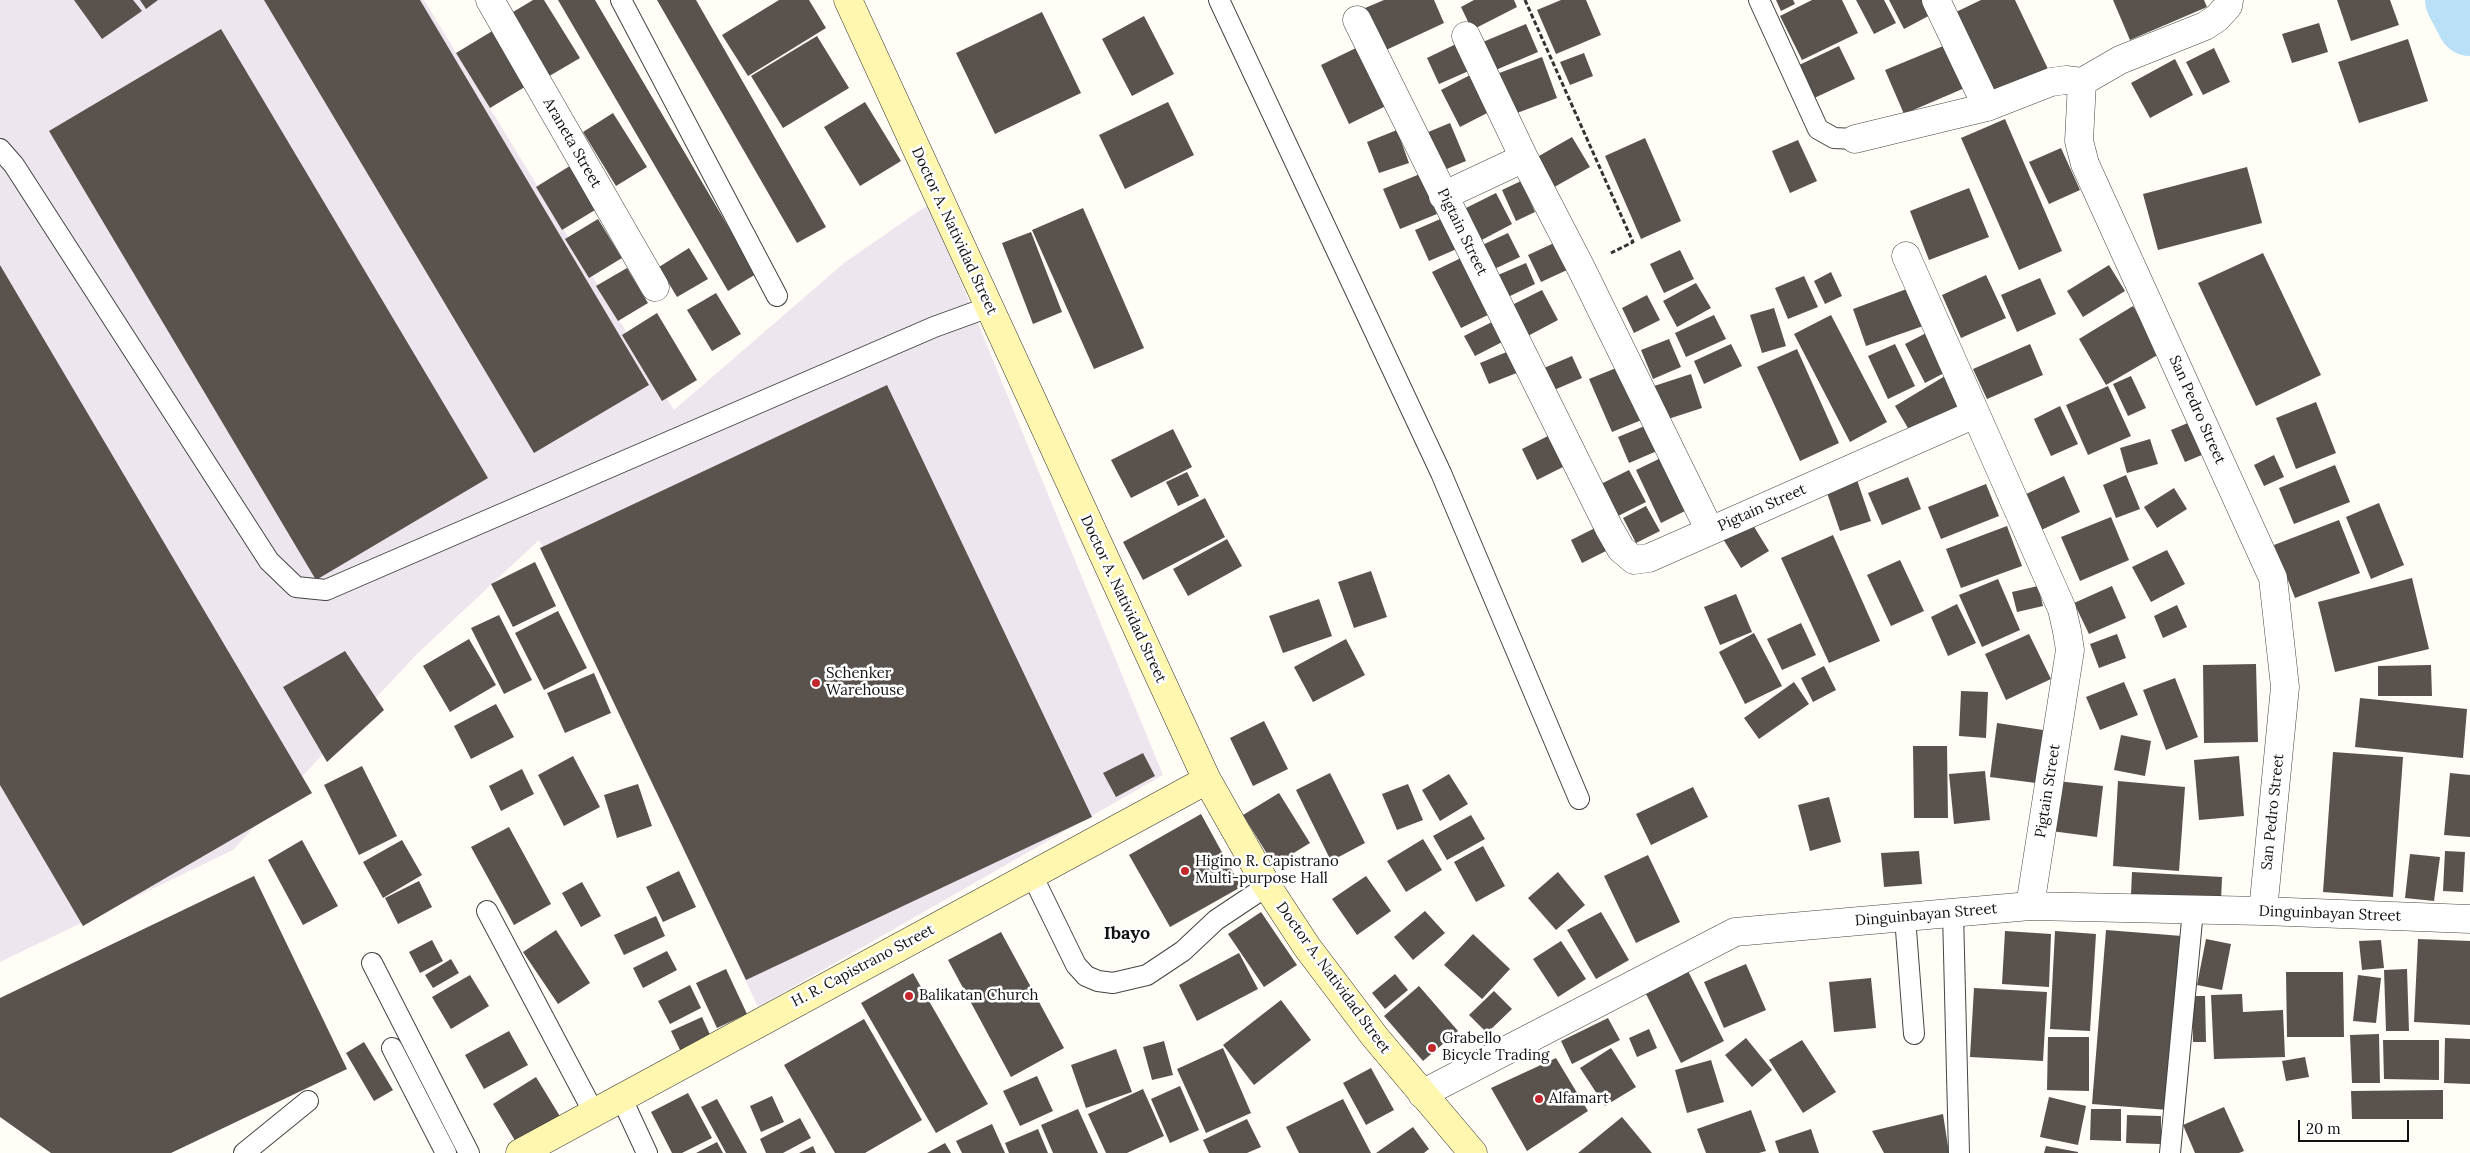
<!DOCTYPE html>
<html>
<head>
<meta charset="utf-8">
<style>
  body { margin:0 }
  #map { position:relative; width:2470px; height:1153px; overflow:hidden; background:#fffdf5; font-family:Lora,serif }
  canvas { display:block }
  .scale { position:absolute; left:2298px; top:1120px; width:111px; height:22px; box-sizing:border-box; border:2px solid #111; border-top:0; padding-left:6px; font-size:15px; line-height:18px; white-space:nowrap; color:#111; -webkit-text-stroke:4px #fff; paint-order:stroke }
</style>
</head>
<body>
<div id="map">
<canvas width="2470" height="1153"></canvas>
<div class="scale">20 m</div>
</div>
<script>
const c = document.querySelector('canvas').getContext('2d');
c.lineJoin = 'round';
function paint(path, color) { c.fillStyle = color; c.fill(path, 'evenodd'); }
const poly = rows => new Path2D(rows.map(r => 'M' + r).join(''));
function trace(path, color, width, dash) { c.strokeStyle = color; c.lineWidth = width; c.lineCap = dash ? 'butt' : 'round'; c.setLineDash(dash || []); c.stroke(path); }
function label(font, color, halo, rows, align = 'center') {
  c.font = font + ' Lora,serif'; c.lineWidth = 5; c.setLineDash([]); c.textBaseline = 'middle'; c.strokeStyle = halo; c.fillStyle = color; for (const [text, x, y, turn = 0] of rows) {
    c.save(); c.translate(x, y); c.rotate((+turn || 0) * Math.PI / 180); c.textAlign = isNaN(turn) ? turn : align; if (halo) c.strokeText(text, 0, 0); c.fillText(text, 0, 0); c.restore();
  }
}
const industrial = poly([
  [0,0,424,0,674,410,844,263,929,204,1163,775,758,1007,539,540,417,654,233,850,0,962]
]);
const river = poly([
  [2458,0,2470,23]
]);
const building = poly([
  [74,0,133,0,142,11,102,39],
  [140,0,158,0,146,9],
  [264,0,420,0,649,385,534,453],
  [533,0,544,0,580,58,546,78,508,15],
  [558,0,595,0,756,274,728,291],
  [657,0,696,0,826,227,797,243],
  [779,0,809,0,826,28,748,76,722,35],
  [1384,0,1434,0,1444,23,1384,51,1365,8],
  [1474,0,1514,0,1517,7,1472,30,1461,7],
  [1561,0,1586,0,1601,35,1556,54,1537,10],
  [1776,0,1793,0,1795,4,1781,11],
  [1812,0,1842,0,1858,33,1802,60,1780,16],
  [1856,0,1884,0,1896,23,1874,34],
  [1889,0,1930,0,1936,12,1904,29],
  [1981,0,2015,0,2048,69,1995,94,1956,12],
  [2113,0,2204,0,2207,7,2130,40],
  [2337,0,2390,0,2399,25,2351,41],
  [1042,12,1081,93,995,134,956,53],
  [1144,16,1174,74,1132,96,1102,39],
  [2319,23,2328,52,2292,63,2282,34],
  [1526,24,1538,52,1491,72,1478,44],
  [221,29,488,478,316,580,49,131],
  [494,30,528,85,490,108,456,53],
  [817,36,849,88,783,128,751,76],
  [2408,39,2428,101,2359,123,2338,62],
  [1458,43,1471,70,1439,84,1427,58],
  [1948,44,1967,87,1904,114,1885,70],
  [1839,46,1855,79,1810,100,1795,67],
  [1358,47,1386,106,1349,124,1321,65],
  [2214,48,2230,82,2203,95,2186,62],
  [1584,53,1593,76,1570,85,1560,62],
  [1542,57,1557,98,1509,116,1494,75],
  [2175,59,2193,95,2150,118,2131,83],
  [1474,73,1493,110,1460,127,1441,90],
  [865,102,901,161,860,186,824,127],
  [1168,102,1194,155,1125,189,1099,135],
  [613,113,647,167,616,186,583,132],
  [2005,119,2062,251,2019,270,1961,138],
  [1450,123,1466,161,1437,173,1421,135],
  [1397,130,1409,163,1379,173,1367,142],
  [1572,137,1590,167,1549,190,1532,160],
  [1645,138,1681,221,1641,239,1605,156],
  [1798,140,1817,181,1790,193,1772,151],
  [2061,148,2080,190,2049,204,2029,162],
  [573,164,600,207,562,230,536,187],
  [2247,167,2262,223,2158,250,2143,194],
  [1420,174,1437,214,1400,229,1383,189],
  [1521,181,1535,212,1516,221,1502,190],
  [1969,188,1989,237,1929,260,1910,211],
  [1496,193,1512,224,1476,243,1460,211],
  [1083,208,1144,348,1094,369,1032,230],
  [1445,217,1459,248,1429,261,1415,230],
  [598,219,622,258,589,278,565,239],
  [1031,232,1062,312,1033,324,1002,243],
  [1508,233,1520,257,1490,271,1478,247],
  [1554,243,1567,270,1541,282,1528,255],
  [689,248,708,279,677,297,659,267],
  [1680,250,1694,279,1664,293,1650,264],
  [2263,253,2321,375,2256,406,2198,283],
  [1465,256,1494,312,1461,328,1432,272],
  [1526,263,1535,284,1508,297,1498,275],
  [0,265,312,793,83,926,0,785],
  [2109,265,2125,291,2083,317,2067,291],
  [627,268,648,303,618,321,596,286],
  [1831,272,1842,296,1825,304,1814,281],
  [1986,275,2006,318,1961,338,1942,295],
  [1804,276,1818,307,1788,319,1775,288],
  [2040,278,2056,314,2017,332,2001,295],
  [1696,283,1711,308,1677,327,1663,301],
  [1912,287,1926,325,1866,346,1853,309],
  [1542,290,1558,320,1524,338,1508,307],
  [716,293,741,334,712,351,687,310],
  [1647,295,1660,320,1634,333,1622,308],
  [2133,306,2161,353,2106,385,2079,339],
  [1774,308,1786,346,1762,353,1750,315],
  [657,313,697,380,662,401,622,335],
  [1714,315,1726,339,1686,357,1675,333],
  [1831,315,1887,422,1850,442,1794,334],
  [1500,318,1510,338,1475,356,1464,336],
  [1928,332,1948,371,1925,383,1905,344],
  [1669,339,1681,367,1653,379,1641,350],
  [1731,344,1742,366,1704,384,1694,361],
  [1895,344,1915,386,1888,399,1868,356],
  [2030,344,2043,375,1987,399,1973,369],
  [1514,349,1524,370,1489,384,1480,363],
  [1797,349,1839,443,1800,461,1757,367],
  [1572,356,1582,378,1554,390,1544,368],
  [1626,364,1649,417,1612,432,1589,379],
  [1691,374,1702,408,1665,420,1654,386],
  [1945,376,1963,406,1912,435,1895,406],
  [2131,376,2146,408,2128,416,2113,384],
  [887,385,1092,817,746,980,540,548],
  [2108,386,2131,436,2088,455,2066,405],
  [2316,402,2336,453,2296,469,2276,418],
  [2060,406,2078,444,2051,456,2034,419],
  [2195,420,2209,452,2185,462,2171,430],
  [1652,423,1664,448,1629,463,1618,437],
  [1173,429,1192,467,1131,498,1111,460],
  [1554,433,1569,464,1537,480,1522,449],
  [2150,439,2158,464,2127,473,2120,448],
  [1667,455,1693,507,1661,523,1636,470],
  [2274,455,2284,477,2264,486,2254,465],
  [2335,465,2350,502,2294,524,2279,488],
  [1629,470,1646,502,1614,518,1597,486],
  [1187,472,1199,496,1178,506,1166,482],
  [2126,475,2140,509,2116,518,2103,485],
  [2064,476,2080,512,2037,532,2020,497],
  [1908,477,1921,509,1882,525,1868,493],
  [1857,480,1871,521,1840,531,1826,490],
  [1986,484,1999,516,1941,539,1928,507],
  [2174,488,2187,509,2157,528,2144,507],
  [1205,498,1225,537,1143,580,1123,542],
  [2379,503,2404,565,2371,579,2346,517],
  [1646,506,1660,531,1636,543,1623,518],
  [1748,517,1769,551,1741,568,1720,534],
  [2111,517,2129,560,2080,581,2061,537],
  [2339,520,2360,573,2295,598,2274,545],
  [2007,526,2022,566,1961,588,1946,549],
  [1595,528,1606,551,1582,563,1571,540],
  [1833,535,1880,641,1829,663,1781,558],
  [1227,539,1242,566,1188,596,1173,569],
  [2167,550,2185,584,2151,602,2132,567],
  [1900,560,1924,611,1891,626,1867,575],
  [535,562,556,606,513,627,491,584],
  [1371,571,1387,617,1354,628,1338,582],
  [2412,578,2429,649,2335,672,2318,602],
  [1998,579,2020,630,1982,647,1959,595],
  [2038,586,2043,606,2017,612,2012,592],
  [2112,586,2126,618,2089,634,2074,603],
  [1736,594,1752,632,1720,645,1704,607],
  [1319,599,1332,636,1283,653,1269,616],
  [1957,604,1976,643,1948,656,1931,617],
  [2177,605,2187,627,2163,638,2154,616],
  [558,611,587,668,544,690,515,633],
  [499,615,532,680,504,694,471,628],
  [1801,623,1816,655,1782,670,1767,639],
  [1754,633,1782,686,1745,704,1719,652],
  [2029,634,2051,679,2006,700,1985,654],
  [2117,634,2126,658,2099,668,2090,644],
  [469,639,496,685,450,712,423,666],
  [1346,639,1365,675,1313,702,1294,667],
  [345,651,384,710,327,762,283,687],
  [2256,664,2258,742,2204,743,2203,665],
  [2431,665,2432,696,2378,696,2378,666],
  [1824,666,1836,690,1813,702,1801,678],
  [594,673,611,713,565,733,547,693],
  [2175,678,2198,737,2166,750,2143,690],
  [1794,682,1809,704,1759,739,1744,718],
  [2124,682,2138,715,2100,730,2086,697],
  [1961,691,1988,692,1986,738,1959,736],
  [2360,698,2467,709,2463,758,2355,747],
  [496,704,514,737,471,759,454,726],
  [1264,721,1288,769,1253,786,1230,738],
  [1997,723,2043,730,2036,783,1990,777],
  [2121,735,2151,741,2145,776,2114,770],
  [1913,746,1947,746,1948,818,1914,818],
  [2333,752,2403,757,2393,897,2323,892],
  [1143,753,1155,776,1116,797,1103,773],
  [573,756,600,807,564,826,538,775],
  [2239,756,2244,816,2199,820,2194,760],
  [362,766,397,836,359,855,324,785],
  [522,769,534,794,501,811,489,786],
  [1985,771,1990,820,1954,824,1949,774],
  [1330,773,1365,843,1331,861,1296,790],
  [2450,773,2470,775,2470,837,2444,835],
  [1449,774,1468,804,1440,821,1422,790],
  [2057,781,2103,786,2097,837,2051,831],
  [2118,781,2185,787,2179,871,2113,866],
  [638,784,652,826,617,838,604,795],
  [1408,784,1423,820,1397,830,1382,794],
  [1693,787,1708,817,1651,845,1636,814],
  [1279,793,1310,843,1274,865,1243,815],
  [1829,797,1841,842,1810,851,1798,805],
  [1201,814,1241,887,1170,927,1129,855],
  [1471,815,1485,839,1447,860,1433,836],
  [509,827,551,904,514,925,471,847],
  [1423,839,1442,870,1406,892,1387,861],
  [302,840,338,906,303,925,268,860],
  [402,840,422,875,383,898,363,862],
  [1483,846,1505,886,1476,902,1454,862],
  [1919,851,1922,884,1884,887,1881,853],
  [2445,851,2465,852,2463,892,2443,891],
  [2410,854,2440,857,2434,901,2405,898],
  [1648,855,1680,922,1636,943,1604,876],
  [679,871,696,907,663,922,646,887],
  [1558,872,1585,905,1556,930,1528,898],
  [2132,872,2222,877,2221,901,2131,895],
  [254,876,347,1069,171,1153,51,1153,0,1117,0,998],
  [1366,876,1391,911,1357,935,1332,899],
  [419,881,432,907,398,924,385,898],
  [582,882,601,916,581,927,562,893],
  [1425,911,1445,933,1413,960,1394,937],
  [1261,912,1297,965,1264,987,1228,934],
  [1601,912,1629,960,1596,979,1567,930],
  [656,916,665,936,624,955,614,935],
  [556,930,590,983,558,1004,523,952],
  [2106,930,2182,936,2168,1110,2092,1104],
  [2005,931,2051,934,2049,987,2002,984],
  [2055,931,2096,934,2090,1031,2050,1029],
  [1001,932,1064,1048,1011,1077,948,960],
  [1473,934,1510,969,1482,999,1444,965],
  [2206,939,2231,944,2222,990,2197,985],
  [2418,939,2470,941,2470,1025,2414,1022],
  [432,940,443,961,420,973,409,952],
  [2381,940,2384,968,2362,970,2359,941],
  [1561,941,1586,979,1558,997,1533,959],
  [667,951,677,970,643,988,633,968],
  [1239,953,1258,989,1197,1021,1179,985],
  [451,959,459,973,433,988,425,975],
  [1746,964,1766,1010,1724,1028,1704,982],
  [726,969,747,1014,717,1028,696,983],
  [2407,969,2409,1031,2386,1031,2384,970],
  [1688,971,1724,1041,1681,1063,1646,994],
  [2286,972,2343,972,2344,1037,2287,1037],
  [913,973,988,1104,936,1133,861,1003],
  [1395,974,1408,990,1385,1009,1372,993],
  [470,975,489,1006,451,1029,432,997],
  [2358,975,2381,978,2376,1023,2353,1021],
  [1871,978,1876,1028,1834,1032,1829,982],
  [690,985,701,1008,670,1024,658,1001],
  [1419,986,1458,1031,1423,1061,1384,1016],
  [1974,988,2047,992,2043,1061,1970,1057],
  [1494,991,1512,1009,1487,1033,1469,1015],
  [2242,994,2243,1012,2283,1010,2285,1057,2214,1059,2211,995],
  [2192,996,2205,996,2206,1042,2193,1042],
  [1281,1000,1311,1040,1254,1085,1223,1045],
  [702,1017,712,1039,681,1052,671,1031],
  [1608,1018,1620,1040,1572,1064,1561,1041],
  [864,1019,922,1120,865,1153,835,1153,784,1065],
  [1649,1029,1657,1048,1637,1057,1629,1038],
  [509,1031,528,1065,484,1089,465,1055],
  [2379,1034,2380,1083,2352,1083,2350,1035],
  [2048,1037,2089,1037,2089,1091,2047,1090],
  [1746,1038,1772,1070,1752,1087,1725,1055],
  [2445,1038,2470,1039,2470,1084,2444,1083],
  [1802,1040,1836,1092,1803,1113,1769,1060],
  [2383,1040,2439,1040,2439,1080,2384,1079],
  [1164,1041,1173,1075,1152,1080,1143,1047],
  [364,1042,393,1090,374,1101,346,1053],
  [1223,1048,1251,1113,1206,1133,1177,1069],
  [1611,1048,1636,1087,1605,1106,1580,1068],
  [1116,1049,1132,1092,1086,1108,1071,1065],
  [2305,1057,2309,1077,2286,1081,2282,1061],
  [1556,1058,1588,1111,1527,1151,1491,1088],
  [1711,1060,1724,1102,1687,1113,1675,1070],
  [1371,1068,1394,1110,1366,1125,1343,1083],
  [1037,1076,1053,1111,1020,1126,1003,1091],
  [536,1077,561,1118,517,1144,493,1104],
  [1180,1086,1199,1130,1170,1143,1151,1099],
  [1143,1089,1164,1136,1127,1153,1106,1153,1088,1114],
  [2443,1090,2443,1119,2352,1119,2351,1091],
  [688,1093,712,1138,682,1153,672,1153,651,1112],
  [772,1096,784,1122,761,1132,750,1106],
  [2049,1097,2086,1106,2078,1145,2040,1137],
  [717,1099,747,1153,726,1153,701,1107],
  [1343,1099,1371,1153,1299,1153,1286,1127],
  [2224,1107,2244,1151,2239,1153,2195,1153,2183,1125],
  [1078,1109,1098,1153,1053,1153,1041,1125],
  [2091,1109,2121,1109,2121,1141,2090,1140],
  [1751,1110,1766,1151,1759,1153,1706,1153,1697,1129],
  [1943,1114,1949,1153,1884,1153,1872,1131],
  [2127,1115,2161,1116,2161,1144,2126,1143],
  [1622,1117,1652,1153,1578,1153],
  [800,1118,811,1138,783,1153,766,1153,760,1139],
  [1247,1119,1261,1147,1247,1153,1209,1153,1203,1140],
  [992,1124,1005,1153,962,1153,956,1141],
  [1413,1127,1429,1149,1424,1153,1376,1153],
  [1038,1129,1048,1153,1009,1153,1005,1143],
  [1811,1129,1819,1153,1779,1153,1775,1141],
  [717,1142,723,1153,696,1153],
  [945,1143,951,1153,927,1153],
  [813,1146,816,1153,799,1153],
  [2046,1146,2078,1152,2078,1153,2044,1153]
]);
const path = poly([
  [1525,0,1633,242,1611,253]
]);
const lane = poly([
  [621,0,777,296],
  [1219,0,1441,473,1579,799],
  [1759,0,1818,129,1834,138,1855,139],
  [0,149,14,165,269,561,296,587,326,590,934,327,989,307],
  [1032,875,1076,965,1086,976,1098,981,1113,983,1147,975,1183,951,1216,920,1267,886],
  [487,911,594,1113],
  [1953,913,1959,1153],
  [1905,917,1914,1034],
  [372,963,469,1153],
  [392,1048,446,1153],
  [621,1097,647,1153],
  [244,1153,308,1101],
  [2170,1153,2193,910]
]);
const street = poly([
  [490,0,655,287],
  [1936,0,1987,107],
  [1357,20,1609,528,1621,549,1634,560,1649,558,1975,414],
  [1466,36,1524,158,1581,268,1710,531],
  [2082,82,2079,141,2085,164,2273,578,2285,687,2263,911],
  [2082,82,2120,60,2205,26,2217,18,2228,6,2229,0],
  [1855,139,1987,107,2051,82,2066,80,2082,82],
  [1443,196,1524,158],
  [1906,256,2062,609,2067,631,2070,650,2030,906],
  [1422,1094,1735,932,2030,906,2263,911,2470,919]
]);
const secondary = poly([
  [848,0,1207,780,1267,886,1307,947,1375,1037,1473,1153],
  [520,1153,1207,780]
]);
const markers = [
  [816,683,5,"#c4262e"],
  [1185,871,5,"#c4262e"],
  [909,996,5,"#c4262e"],
  [1432,1048,5,"#c4262e"],
  [1539,1099,5,"#c4262e"]
];
const streetNames = [
  ["Araneta Street",572,143,60],
  ["Doctor A. Natividad Street",954,231,65],
  ["Pigtain Street",1462,232,64],
  ["San Pedro Street",2197,410,66],
  ["Pigtain Street",1762,508,-24],
  ["Doctor A. Natividad Street",1123,599,65],
  ["Pigtain Street",2048,791,-81],
  ["San Pedro Street",2273,812,-84],
  ["Dinguinbayan Street",2330,914,2],
  ["Dinguinbayan Street",1926,915,-5],
  ["H. R. Capistrano Street",863,966,-28],
  ["Doctor A. Natividad Street",1333,978,54]
];
const poiNames = [
  ["Schenker",826,674],
  ["Warehouse",826,691],
  ["Higino R. Capistrano",1195,862],
  ["Multi-purpose Hall",1195,879],
  ["Balikatan Church",919,996],
  ["Grabello",1442,1039],
  ["Bicycle Trading",1442,1056],
  ["Alfamart",1549,1099]
];
const quarterNames = [
  ["Ibayo",1127,934]
];
paint(industrial, '#eee6ef');
trace(river, '#b9e0f7', 66);
paint(building, '#5a524d');
trace(lane, '#444', 22);
trace(street, '#444', 29);
trace(secondary, '#333', 29);
trace(path, '#333', 3, [5, 2.5]);
trace(lane, '#fff', 20);
trace(street, '#fff', 28);
trace(secondary, '#fff6b0', 28);
for (const [x, y, r, color] of markers) { const dot = new Path2D(); dot.arc(x, y, r, 0, 2 * Math.PI); c.fillStyle = color; c.fill(dot); trace(dot, '#fff', 2); }
label('15px', '#111', '#fff', streetNames);
label('15px', '#111', '#fff', poiNames, 'left');
label('bold 18px', '#111', '#fff', quarterNames);
</script>
</body>
</html>
